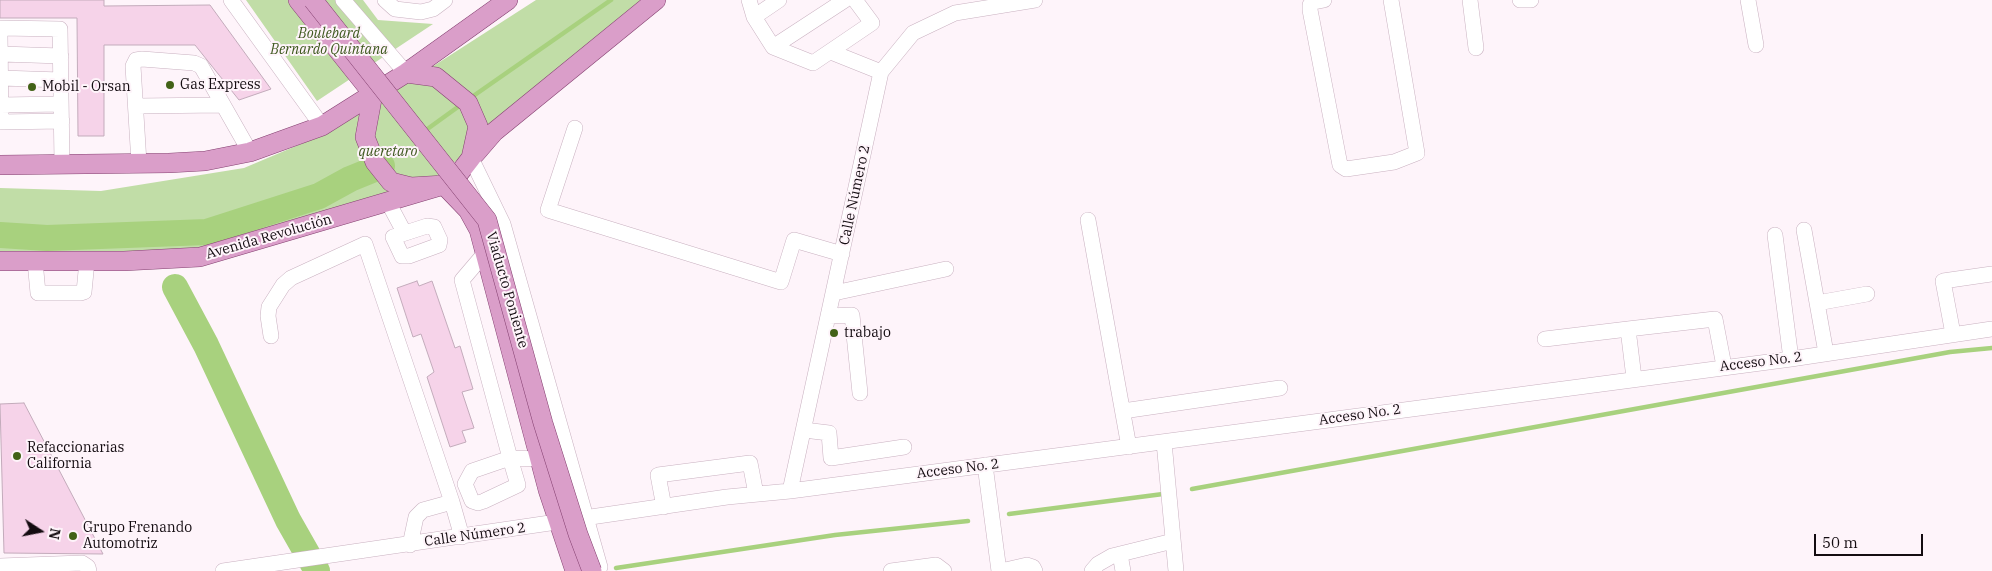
<!DOCTYPE html>
<html>
<head>
<meta charset="utf-8">
<style>
  body { margin:0 }
  #map { position:relative; width:1992px; height:571px; overflow:hidden; background:#fef4fa; font-family:"IBM Plex Serif",serif }
  canvas { display:block }
  .north { position:absolute; left:15px; top:506px; width:50px; height:50px; -webkit-text-stroke:4px #fef4fa; paint-order:stroke; rotate:101deg; font-size:14px; font-weight:700; line-height:20px; text-align:center; color:#140c11 }
  .north::after { content:''; display:block; margin:auto; width:18px; height:22px; background:#140c11; clip-path:polygon(50% 0,100% 100%,50% 72%,0 100%) }
  .scale { position:absolute; left:1814px; top:534px; width:109px; height:22px; box-sizing:border-box; border:2px solid #140c11; border-top:0; padding-left:6px; font-size:15px; line-height:18px; white-space:nowrap; color:#140c11; -webkit-text-stroke:4px #fef4fa; paint-order:stroke }
</style>
</head>
<body>
<div id="map">
<canvas width="1992" height="571"></canvas>
<div class="north">N</div>
<div class="scale">50 m</div>
</div>
<script>
const c = document.querySelector('canvas').getContext('2d');
c.lineJoin = 'round';
function paint(path, color) { c.fillStyle = color; c.fill(path, 'evenodd'); }
const poly = rows => new Path2D(rows.map(r => 'M' + r).join(''));
function trace(path, color, width, dash) { c.strokeStyle = color; c.lineWidth = width; c.lineCap = dash ? 'butt' : 'round'; c.setLineDash(dash || []); c.stroke(path); }
function label(font, color, halo, rows, align = 'center') {
  c.font = font + ' "IBM Plex Serif",serif'; c.lineWidth = 4; c.setLineDash([]); c.textBaseline = 'middle'; c.strokeStyle = halo; c.fillStyle = color; for (const [text, x, y, turn = 0] of rows) {
    c.save(); c.translate(x, y); c.rotate((+turn || 0) * Math.PI / 180); c.textAlign = isNaN(turn) ? turn : align; if (halo) c.strokeText(text, 0, 0); c.fillText(text, 0, 0); c.restore();
  }
}
const green = poly([
  [246,0,363,0,378,20,433,24,317,101],
  [536,0,664,0,412,195,230,258,0,266,0,188,101,191,244,168,334,130]
]);
const stream = poly([
  [469,99,611,0],
  [426,130,462,104],
  [1192,489,1950,352,1992,348],
  [1009,514,1163,494],
  [616,568,835,535,968,521]
]);
const river = poly([
  [0,235,47,238,207,232,319,196,350,179,382,166],
  [175,287,206,345,288,520,317,571]
]);
const building = poly([
  [0,0,104,0,104,6,210,5,271,89,239,100,195,45,104,45,104,136,78,136,77,18,0,18,0,0],
  [417,281,419,286,432,281,455,348,460,346,473,389,462,392,474,428,462,431,466,442,450,447,427,377,434,372,421,334,413,337,397,288,417,281],
  [24,403,103,554,4,553,0,404,24,403]
]);
const minor = poly([
  [231,0,322,126],
  [343,0,406,73],
  [385,0,395,9,421,12,433,9,445,0],
  [749,0,754,17,773,47,813,63,872,23,855,0],
  [1324,0,1314,2,1310,5,1310,10,1340,165,1346,169,1394,162,1417,153,1391,0],
  [1470,0,1476,48],
  [1520,0,1531,0],
  [1748,0,1756,45],
  [754,17,779,0],
  [0,28,60,29,62,163],
  [0,34,1,122],
  [773,47,845,0],
  [831,52,881,72],
  [1,54,61,56],
  [1,78,61,80],
  [1,105,61,104],
  [137,106,222,105],
  [0,122,62,121],
  [575,128,548,210,781,282,794,240,842,254],
  [471,158,503,224,600,567],
  [139,163,133,66,136,60,142,59,194,63,201,66,250,152],
  [388,202,404,232],
  [1088,220,1129,447],
  [427,226,434,227,440,240,439,245,409,256,402,256,393,237,427,226],
  [1804,230,1826,353],
  [1775,235,1791,359],
  [485,253,462,280,510,458,540,459],
  [35,261,38,293,81,293,84,292,87,261],
  [834,293,946,269],
  [1817,303,1867,294],
  [829,316,852,315,860,393],
  [1953,334,1943,281,1992,274],
  [271,336,268,316,269,307,283,285,291,278,365,244,452,502,423,510,416,517,410,545],
  [1545,339,1628,329],
  [1634,378,1628,329,1715,319,1724,366],
  [1123,411,1280,388],
  [804,430,829,433,831,458,904,447],
  [1164,442,1176,571],
  [510,458,518,485,484,501,478,503,472,501,465,484,472,471,510,458],
  [985,465,999,571],
  [790,491,881,72,913,33,955,13,1035,0],
  [452,502,462,537],
  [664,507,658,475,750,463,756,494],
  [1120,554,1123,571],
  [0,566,82,563,88,567,89,571],
  [223,571,727,497,790,491,1791,359,1992,329],
  [891,571,936,565,944,571],
  [1001,571,1027,565,1033,567,1035,571],
  [1092,571,1098,564,1112,556,1173,541]
]);
const major = poly([
  [298,0,373,94],
  [373,94,365,137,375,162,391,182,411,187,444,185,457,176,471,158,478,126,468,103,436,77,406,73],
  [475,154,494,132,656,0],
  [0,165,169,163,205,161,250,152,322,126,406,73,508,0],
  [444,185,468,210,479,230,548,490,575,571],
  [0,261,124,261,200,257,444,185]
]);
const majorBridge = poly([
  [313,0,487,220,543,423,578,534,592,571]
]);
const markers = [
  [170,85,5,"#426217"],
  [32,87,5,"#426217"],
  [834,333,5,"#426217"],
  [17,456,5,"#426217"],
  [73,536,5,"#426217"]
];
const parkNames = [
  ["Boulebard",329,34],
  ["Bernardo Quintana",329,50],
  ["queretaro",388,152]
];
const poiNames = [
  ["Gas Express",180,85],
  ["Mobil - Orsan",42,87],
  ["trabajo",844,333],
  ["Refaccionarias",27,448],
  ["California",27,464],
  ["Grupo Frenando",83,528],
  ["Automotriz",83,544]
];
const streetNames = [
  ["Calle Número 2",855,195,-78],
  ["Avenida Revolución",269,237,-16],
  ["Viaducto Poniente",507,290,74],
  ["Acceso No. 2",1761,362,-7],
  ["Acceso No. 2",1360,415,-8],
  ["Acceso No. 2",958,469,-7],
  ["Calle Número 2",475,535,-8]
];
paint(green, '#c1dda7');
trace(stream, '#a8d17e', 4.5);
trace(river, '#a8d17e', 26);
paint(building, '#f6d3e9');
trace(building, '#c3abbb', 1);
trace(minor, '#c9b1c0', 16);
trace(major, '#854171', 20);
trace(minor, '#fff', 15);
trace(major, '#da9ec9', 19);
trace(majorBridge, '#854171', 20, []);
trace(majorBridge, '#da9ec9', 19);
for (const [x, y, r, color] of markers) { const dot = new Path2D(); dot.arc(x, y, r, 0, 2 * Math.PI); c.fillStyle = color; c.fill(dot); trace(dot, '#fef4fa', 2); }
label('italic 14px', '#3e581e', '#fef4fa', parkNames);
label('14px', '#140c11', '#fef4fa', poiNames, 'left');
label('14px', '#140c11', '#fef4fa', streetNames);
</script>
</body>
</html>
